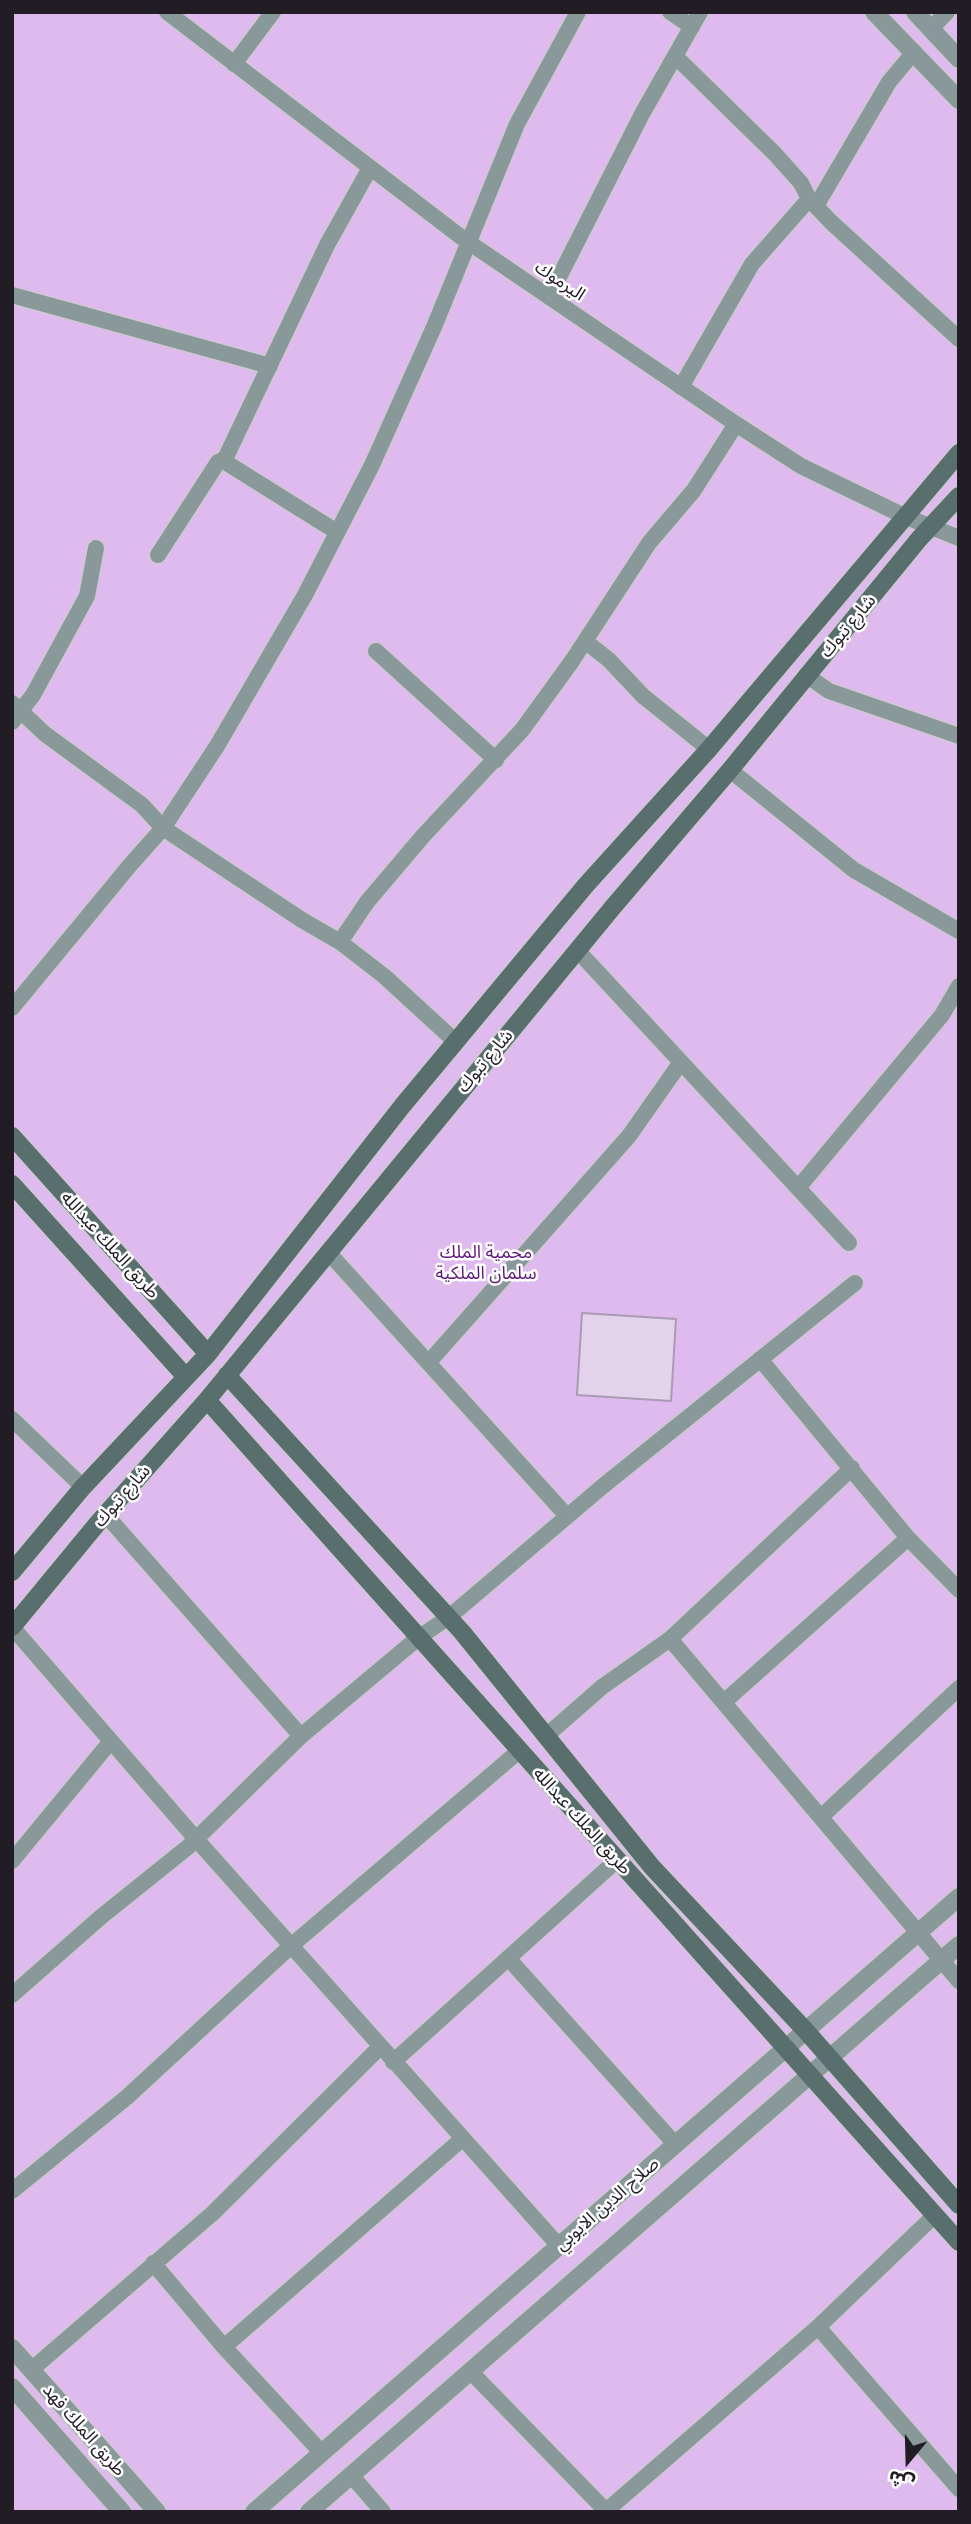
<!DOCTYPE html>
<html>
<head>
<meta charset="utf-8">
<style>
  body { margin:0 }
  #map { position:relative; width:971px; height:2524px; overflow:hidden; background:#f6ecfb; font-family:"Public Sans","Noto Sans Arabic",sans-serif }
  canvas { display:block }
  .frame { position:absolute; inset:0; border:14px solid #221c25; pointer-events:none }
  .north { position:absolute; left:873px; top:2426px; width:70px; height:70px; -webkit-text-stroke:5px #fefefe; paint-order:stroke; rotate:199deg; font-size:19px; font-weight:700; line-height:28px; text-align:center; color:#221c25 }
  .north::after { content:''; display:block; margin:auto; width:24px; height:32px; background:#221c25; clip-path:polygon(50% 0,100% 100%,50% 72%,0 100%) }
</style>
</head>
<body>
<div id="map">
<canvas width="971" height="2524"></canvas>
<div class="frame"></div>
<div class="north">ش</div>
</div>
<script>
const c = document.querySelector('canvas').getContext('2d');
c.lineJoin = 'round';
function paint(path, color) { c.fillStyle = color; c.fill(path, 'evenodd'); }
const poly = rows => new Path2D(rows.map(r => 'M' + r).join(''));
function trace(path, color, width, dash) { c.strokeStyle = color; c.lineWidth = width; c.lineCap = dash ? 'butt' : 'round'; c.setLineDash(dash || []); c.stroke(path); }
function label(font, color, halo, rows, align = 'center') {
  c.font = font + ' "Public Sans","Noto Sans Arabic",sans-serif'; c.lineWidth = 5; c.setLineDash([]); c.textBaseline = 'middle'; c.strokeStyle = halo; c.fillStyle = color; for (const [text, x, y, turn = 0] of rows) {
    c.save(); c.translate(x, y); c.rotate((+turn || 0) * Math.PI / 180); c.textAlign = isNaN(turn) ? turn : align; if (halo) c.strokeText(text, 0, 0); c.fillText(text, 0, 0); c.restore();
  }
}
const green = poly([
  [12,12,959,12,959,2512,12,2512]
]);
const building = poly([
  [582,1313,676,1319,671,1401,577,1395,582,1313]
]);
const minor = poly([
  [167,12,461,237,736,424,801,466,904,516,959,538],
  [670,12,692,27],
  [931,29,947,12],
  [675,56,775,154,801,183,809,199,831,222,959,339],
  [234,64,273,12],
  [816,206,889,82,914,52],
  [12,295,270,366],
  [549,297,642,114,700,12],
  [681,387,752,264,809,199],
  [222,460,337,532],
  [158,555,218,462,225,459,327,245,370,168],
  [585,641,609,660,643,696,709,749],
  [376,651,496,760],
  [806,675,829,691,959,736],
  [12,703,45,734,142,805,163,828,302,920,340,942,384,976,456,1042],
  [12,722,33,695,87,596,96,548],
  [730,770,854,870,959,931],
  [340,942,367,902,423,836,522,730,572,661,649,543,694,490,736,424],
  [577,950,849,1243],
  [12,1008,131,864,163,828,217,746,305,595,372,465,434,327,517,124,578,12],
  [798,1188,942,1015,959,986],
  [328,1252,567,1516],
  [760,1359,908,1538,959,1590],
  [429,1362,629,1136,681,1062],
  [12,1419,83,1487],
  [105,1514,301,1736],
  [12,1627,196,1839,559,2246],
  [670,1639,959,1981],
  [724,1702,908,1538],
  [546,1736,602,1687,670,1639,852,1468],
  [821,1817,959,1688],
  [12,1861,111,1741],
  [508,1958,675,2144],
  [12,1995,102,1916,188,1847,301,1736,418,1638,449,1617,603,1486,855,1283],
  [393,2062,617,1860],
  [12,2191,127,2097,292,1945,519,1751],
  [153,2263,224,2347,322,2453],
  [818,2327,959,2489],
  [224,2347,462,2139],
  [31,2370,213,2213,380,2047],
  [470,2371,607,2512],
  [351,2475,383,2512],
  [606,2511,818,2327,935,2215]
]);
const tertiary = poly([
  [874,12,959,100],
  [915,12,959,59],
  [12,2348,157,2512],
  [12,2387,122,2512],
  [254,2512,959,1897],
  [309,2512,959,1945]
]);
const secondary = poly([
  [12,1136,208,1354],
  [12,1184,186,1377],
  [227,1375,462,1632,652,1867,806,2031,959,2205],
  [207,1400,959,2242],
  [12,1572,83,1487,208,1354,403,1105,586,885,709,749,959,453],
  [12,1627,97,1524,207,1400,613,907,730,770,919,539,959,496]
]);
const streetNames = [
  ["اليرموك",560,281,34],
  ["شارع تبوك",848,626,-50],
  ["شارع تبوك",485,1061,-50],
  ["طريق الملك عبدالله",110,1245,48],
  ["شارع تبوك",122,1496,-49],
  ["طريق الملك عبدالله",582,1821,48],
  ["صلاح الدين الايوبي",607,2204,-41],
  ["طريق الملك فهد",84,2430,49]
];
const parkNames = [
  ["محمية الملك",486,1252],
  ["سلمان الملكية",486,1273]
];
paint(green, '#dfbaef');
paint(building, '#e3d2eb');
trace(building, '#aa9ab2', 2);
trace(minor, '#d0c7d4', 19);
trace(tertiary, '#d0c7d4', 21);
trace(secondary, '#d0c7d4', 21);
trace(minor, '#899898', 16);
trace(tertiary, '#899898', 18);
trace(secondary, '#586f6e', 18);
label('18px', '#221c25', '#fefefe', streetNames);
label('18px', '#5f1a79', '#fefefe', parkNames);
</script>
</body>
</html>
